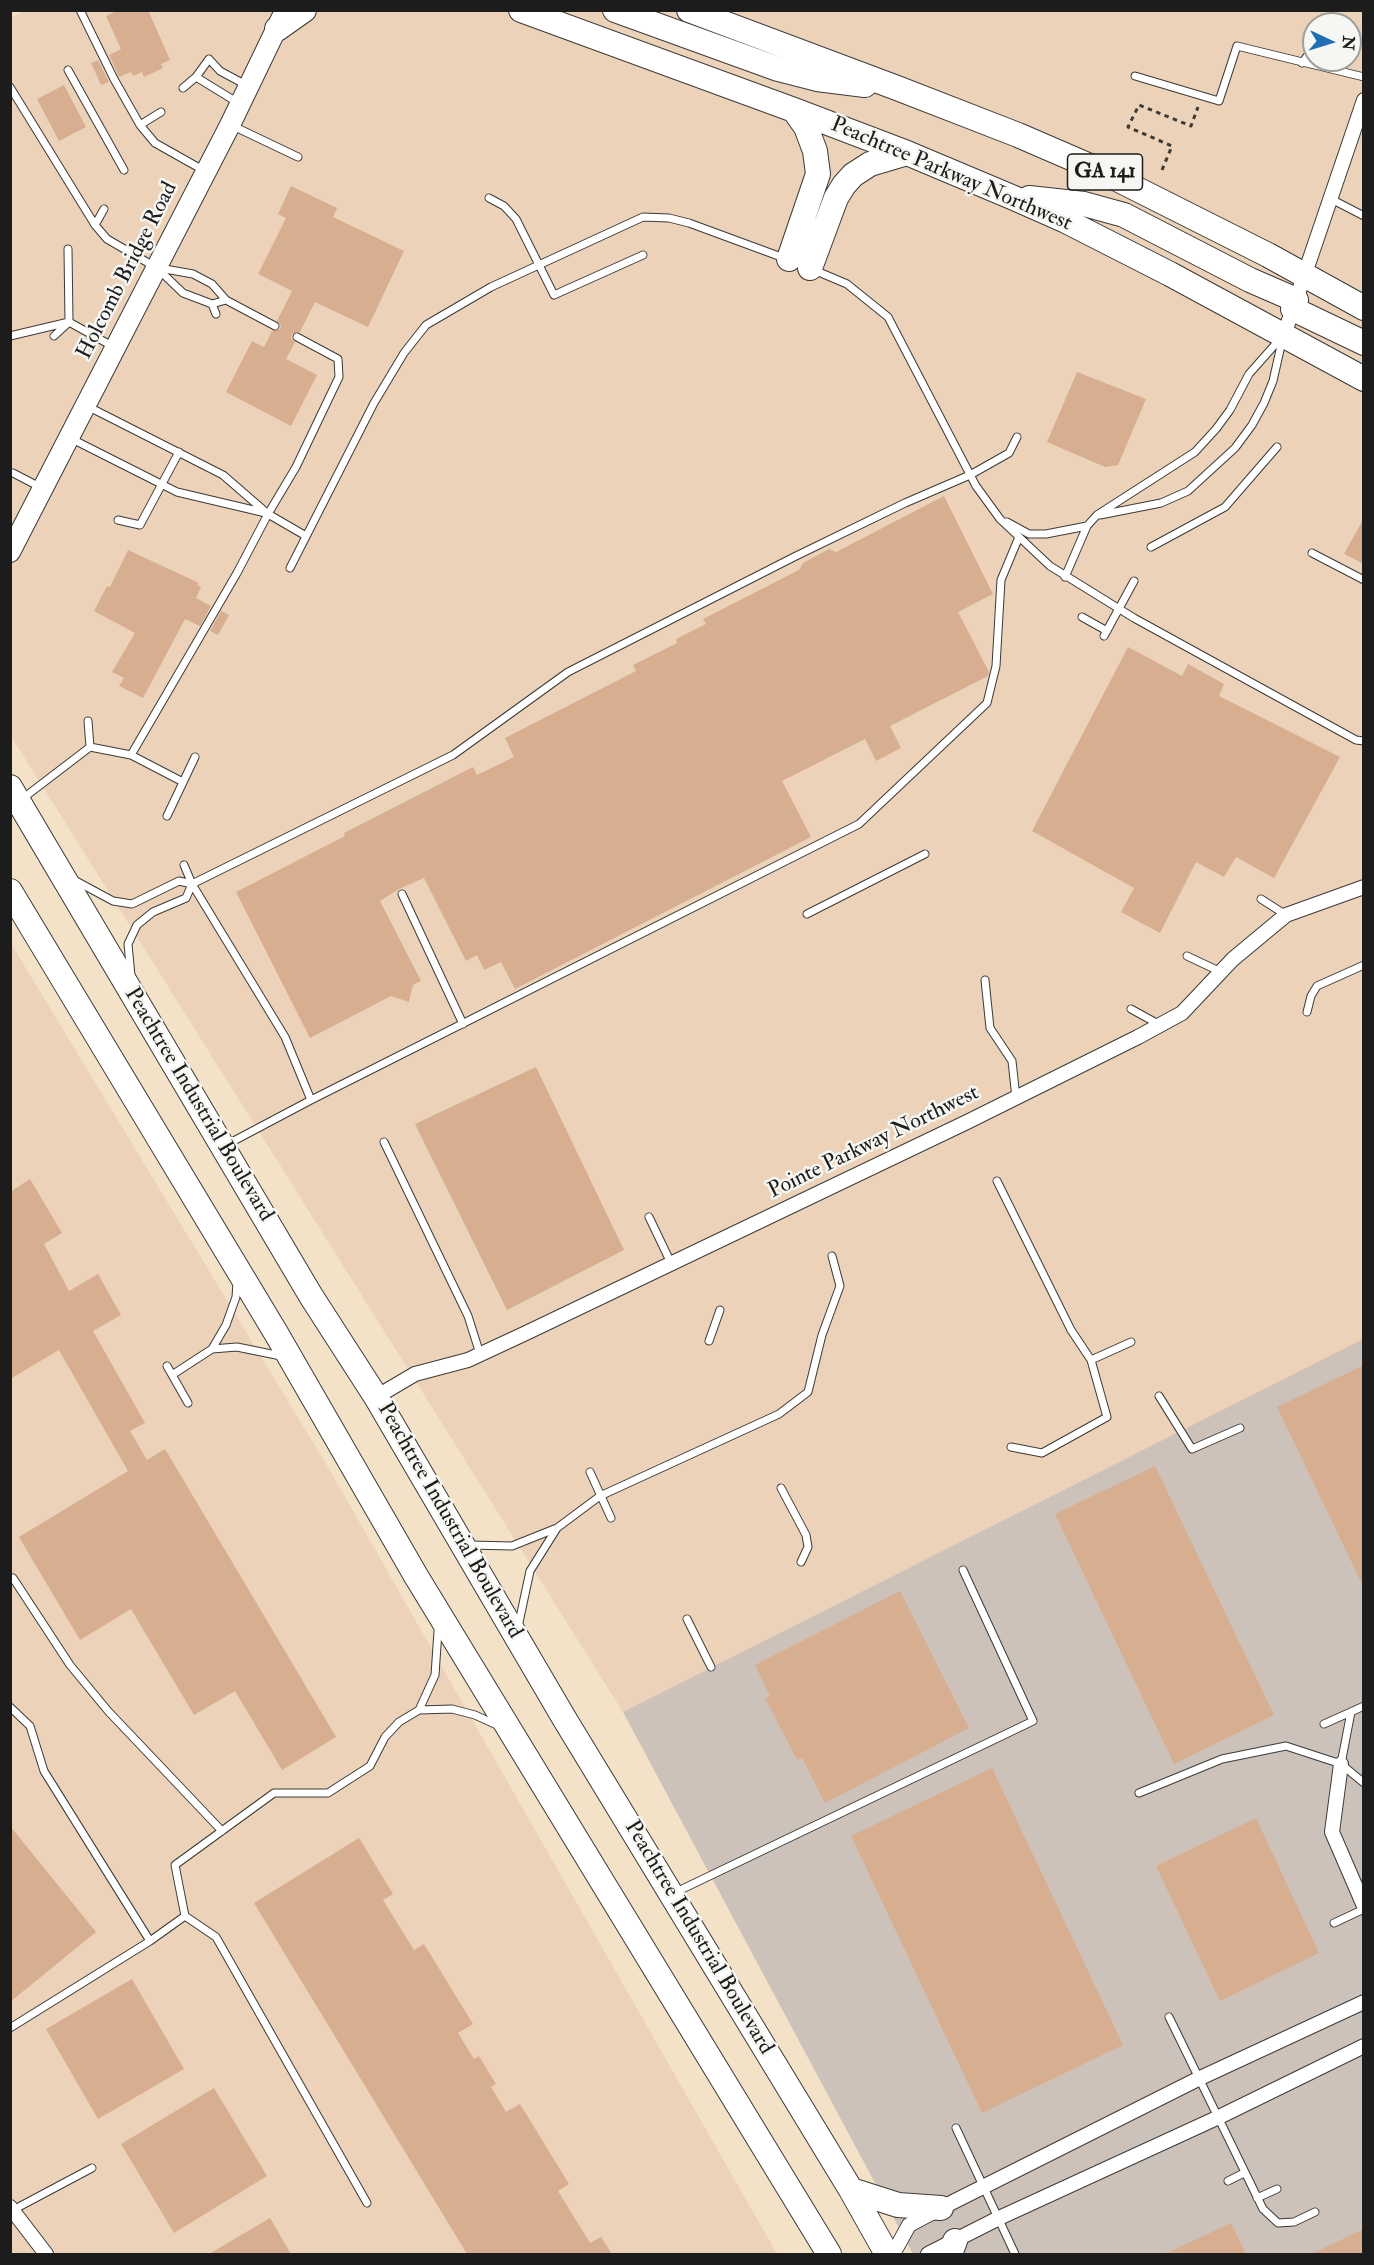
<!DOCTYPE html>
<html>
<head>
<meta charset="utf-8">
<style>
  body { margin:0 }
  #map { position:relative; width:1374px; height:2265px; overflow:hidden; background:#f3e1c8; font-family:"IM FELL Double Pica",serif }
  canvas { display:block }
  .frame { position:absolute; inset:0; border:12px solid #1c1c1c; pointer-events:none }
  .north { position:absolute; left:1302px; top:12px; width:60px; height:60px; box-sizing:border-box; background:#f6f6f2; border:2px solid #9f9f9c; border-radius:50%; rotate:94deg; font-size:16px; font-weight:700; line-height:24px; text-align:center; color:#1c1c1c }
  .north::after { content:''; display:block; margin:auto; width:21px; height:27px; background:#1f6fb2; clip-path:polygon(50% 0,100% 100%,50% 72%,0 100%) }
</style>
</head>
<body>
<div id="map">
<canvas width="1374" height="2265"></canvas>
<div class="frame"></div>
<div class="north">N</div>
</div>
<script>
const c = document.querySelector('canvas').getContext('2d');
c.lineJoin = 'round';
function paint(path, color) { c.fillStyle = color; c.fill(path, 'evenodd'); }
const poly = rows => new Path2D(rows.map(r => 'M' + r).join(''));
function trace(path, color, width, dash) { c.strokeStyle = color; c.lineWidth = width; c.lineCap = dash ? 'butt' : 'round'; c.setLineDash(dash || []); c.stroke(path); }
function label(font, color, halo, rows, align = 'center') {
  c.font = font + ' "IM FELL Double Pica",serif'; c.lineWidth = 5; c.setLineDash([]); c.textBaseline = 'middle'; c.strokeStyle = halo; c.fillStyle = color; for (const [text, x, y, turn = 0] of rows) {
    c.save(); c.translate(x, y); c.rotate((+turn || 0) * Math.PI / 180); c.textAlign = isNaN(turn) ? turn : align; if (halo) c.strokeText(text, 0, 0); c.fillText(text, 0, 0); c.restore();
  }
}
const built = poly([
  [23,11,1363,11,1363,1339,623,1712,11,736,10,19],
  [1314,24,1350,24,1350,60,1314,60],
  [10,942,329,1469,777,2254,11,2254]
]);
const industrial = poly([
  [1363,1339,1363,2254,913,2254,623,1712]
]);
const building = poly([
  [119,10,148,10,170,60,161,64,163,68,144,77,142,72,133,76,131,72,119,77,109,55,121,49,106,16],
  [98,60,109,82,101,85,91,63],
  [64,85,86,127,59,141,37,99],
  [291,186,337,208,333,217,404,251,368,327,315,302,300,332,292,334,291,338,295,342,286,359,317,375,291,426,226,392,252,341,264,347,272,331,280,329,281,325,277,321,292,291,258,274,286,218,278,214],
  [1077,372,1146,399,1118,465,1105,467,1047,442],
  [944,496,993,594,958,612,989,672,988,676,890,726,901,748,876,761,865,739,782,781,811,837,515,989,501,962,484,970,477,955,466,961,424,878,399,889,380,901,421,981,413,985,409,1002,391,996,310,1038,236,892,345,836,344,833,473,767,477,775,514,757,505,738,636,671,633,665,677,643,676,639,706,624,703,619,799,570,803,563,829,549,836,552],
  [1364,518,1364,564,1344,554],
  [128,550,199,583,197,585,201,587,196,598,211,606,200,626,185,619,143,698,119,686,124,678,112,672,135,633,94,611,107,586,110,587],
  [221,611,229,615,218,635,210,631],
  [1128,647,1182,676,1188,664,1224,684,1219,696,1340,757,1274,878,1236,857,1224,877,1196,862,1160,933,1121,912,1134,888,1032,831],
  [536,1067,624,1250,507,1310,415,1124],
  [30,1179,62,1233,44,1244,69,1291,98,1274,121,1315,93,1331,145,1423,130,1431,147,1460,165,1449,336,1737,282,1770,235,1691,194,1715,131,1609,80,1640,19,1537,128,1471,59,1350,10,1379,10,1192],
  [1364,1365,1364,1588,1277,1407],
  [1155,1466,1274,1715,1174,1764,1055,1514],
  [900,1591,969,1728,825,1803,802,1758,797,1760,765,1698,770,1696,755,1665],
  [992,1768,1123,2045,982,2113,851,1836],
  [1256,1818,1319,1953,1220,2001,1156,1866],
  [10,1826,96,1932,10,2002],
  [359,1838,393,1894,383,1900,414,1950,424,1944,473,2024,458,2033,474,2059,479,2056,496,2084,491,2087,506,2112,520,2104,569,2184,558,2191,590,2243,601,2237,612,2254,467,2254,254,1903],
  [132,1979,184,2069,98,2119,46,2029],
  [214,2088,267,2176,174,2233,121,2144],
  [270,2218,291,2254,209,2254],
  [1231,2223,1246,2254,1165,2254],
  [1364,2229,1364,2254,1311,2254]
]);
const path = poly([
  [1162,170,1172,146,1128,127,1139,105,1191,126,1198,107]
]);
const service = poly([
  [80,10,114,79,140,125,161,112],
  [1302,63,1314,47],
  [68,70,124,170],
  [1135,76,1219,101,1237,46,1364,77],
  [196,77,240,104],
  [10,87,95,225,107,239,157,268,183,293,212,304],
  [183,88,196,77,209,59,220,71,246,85],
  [140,125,155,143,203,170],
  [233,126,298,157],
  [489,198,504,206,516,219,554,295,643,255],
  [1331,199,1364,216],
  [95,225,104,209],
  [68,249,69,322,114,347],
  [159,268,193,274,212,284,226,300,212,304,216,314],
  [814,270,847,284,888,317,976,486,1000,519,1050,566,1134,618,1356,740,1364,741],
  [226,300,275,326],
  [10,336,69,322],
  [54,336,67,324],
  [87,406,223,475,268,514,306,536],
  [70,438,177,492,266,513],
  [13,473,40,487],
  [1100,515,1161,503,1188,491,1235,448,1252,425,1264,403,1273,381,1282,341],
  [118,520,140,525,179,452],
  [1007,522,1029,534,1046,534,1087,526],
  [1151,547,1225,507,1277,447],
  [1312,553,1364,580],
  [290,568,374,403,404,353,426,325,491,287,643,217,669,218,689,223,784,258],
  [1065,577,1087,526,1097,515,1195,452,1216,429,1230,410,1249,374,1280,339],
  [1082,617,1107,631],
  [1104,636,1134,581],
  [90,747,131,755,183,782],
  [131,755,237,573,268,514,296,467,339,377,338,359,297,337],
  [22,799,90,747,88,721],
  [167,816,195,757],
  [184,865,192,884,285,1037,311,1100],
  [76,881,113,901,132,904,179,881,192,884],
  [402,894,463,1024],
  [1261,899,1286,915],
  [807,914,925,854],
  [1187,956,1221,972],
  [131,976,128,944,137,925,153,912,186,898,192,884,453,755,568,672,794,557,905,503,970,475,1009,453,1017,437],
  [985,980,990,1028,1012,1061,1016,1098],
  [1131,1009,1160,1025],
  [1307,1012,1311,996,1317,986,1364,965],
  [384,1142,468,1316,480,1354],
  [226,1145,311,1100,859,824,987,703,996,666,1001,580,1019,537],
  [997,1181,1071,1330,1091,1360],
  [649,1217,671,1263],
  [709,1341,720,1310],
  [212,1349,237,1347,281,1356],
  [167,1366,188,1403],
  [172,1375,212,1349,226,1325,236,1297,237,1283],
  [1159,1396,1192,1449,1240,1428],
  [1011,1447,1042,1453,1107,1417,1091,1360,1131,1342],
  [590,1472,611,1518],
  [781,1488,806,1535,808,1547,801,1562],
  [469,1545,512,1546,557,1528,600,1496,779,1414,808,1392,822,1335,840,1286,832,1256],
  [13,1578,70,1665,108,1711,222,1831],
  [687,1619,711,1667],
  [518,1627,530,1571,557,1528],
  [10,1707,30,1726,44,1771,150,1941,10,2028],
  [419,1710,435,1675,438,1631],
  [1324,1724,1364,1706],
  [1341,1764,1351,1712],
  [1139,1793,1222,1759,1286,1746,1341,1764,1364,1783],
  [676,1892,1033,1721,963,1570],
  [185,1916,216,1937,367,2203],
  [1334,1923,1364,1909],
  [150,1941,185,1916,175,1865,274,1793,328,1793,370,1766,385,1737,399,1722,419,1710,452,1709,475,1715,499,1726],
  [1169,2017,1263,2209,1278,2223,1294,2222,1315,2212],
  [956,2128,1015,2254],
  [1228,2181,1244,2173],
  [1257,2198,1277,2189],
  [13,2210,92,2168]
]);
const minor = poly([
  [1284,335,1364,100],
  [376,1397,415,1374,468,1360,526,1333,967,1122,1138,1037,1182,1013,1233,959,1286,915,1364,887],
  [1341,1764,1332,1832,1364,1906],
  [10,2207,46,2254],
  [893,2254,909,2225,941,2208,1198,2079,1364,2002],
  [928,2254,999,2218,1219,2117,1364,2046]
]);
const secondary = poly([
  [10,552,230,125,282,17]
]);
const trunk = poly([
  [521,10,794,110,907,153,1014,198,1064,220,1170,274,1364,379],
  [615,10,778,69,817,79,865,85],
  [689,10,897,88,1018,135,1099,170,1268,255,1364,308],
  [277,29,304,10],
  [1029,198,1084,204,1124,215,1250,280,1296,300],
  [789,259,818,174,815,151,806,127,794,110],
  [810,268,836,198,844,185,853,175,870,164,907,153],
  [1293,309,1364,343],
  [10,787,311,1296,376,1397,564,1718,851,2190,887,2254],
  [10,891,276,1333,416,1576,829,2254],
  [851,2190,898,2205,941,2208],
  [950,2254,955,2241]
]);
const shields = [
  [1105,172,75]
];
const shieldNames = [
  ["GA 141",1105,172]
];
const streetNames = [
  ["Peachtree Parkway Northwest",951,175,23],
  ["Holcomb Bridge Road",128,271,-63],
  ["Peachtree Industrial Boulevard",198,1105,59],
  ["Pointe Parkway Northwest",874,1143,-26],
  ["Peachtree Industrial Boulevard",449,1521,60],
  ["Peachtree Industrial Boulevard",698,1938,59]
];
paint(built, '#ebd2b8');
paint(industrial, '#cdc2b9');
paint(building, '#d8ae91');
trace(service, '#3c3a36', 9);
trace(minor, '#3c3a36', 16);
trace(secondary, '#3c3a36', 22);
trace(trunk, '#3c3a36', 26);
trace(path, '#3c3a36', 3, [4.5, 4.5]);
trace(service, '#fff', 7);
trace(minor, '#fff', 14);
trace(secondary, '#fff', 20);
trace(trunk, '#fff', 24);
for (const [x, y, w] of shields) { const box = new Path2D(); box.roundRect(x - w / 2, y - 18, w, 36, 4.5); c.fillStyle = '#f6f6f2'; c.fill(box); trace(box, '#1c1c1c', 1.5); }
label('bold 21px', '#1c1c1c', null, shieldNames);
label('22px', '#1c1c1c', '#f6f6f2', streetNames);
</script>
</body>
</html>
